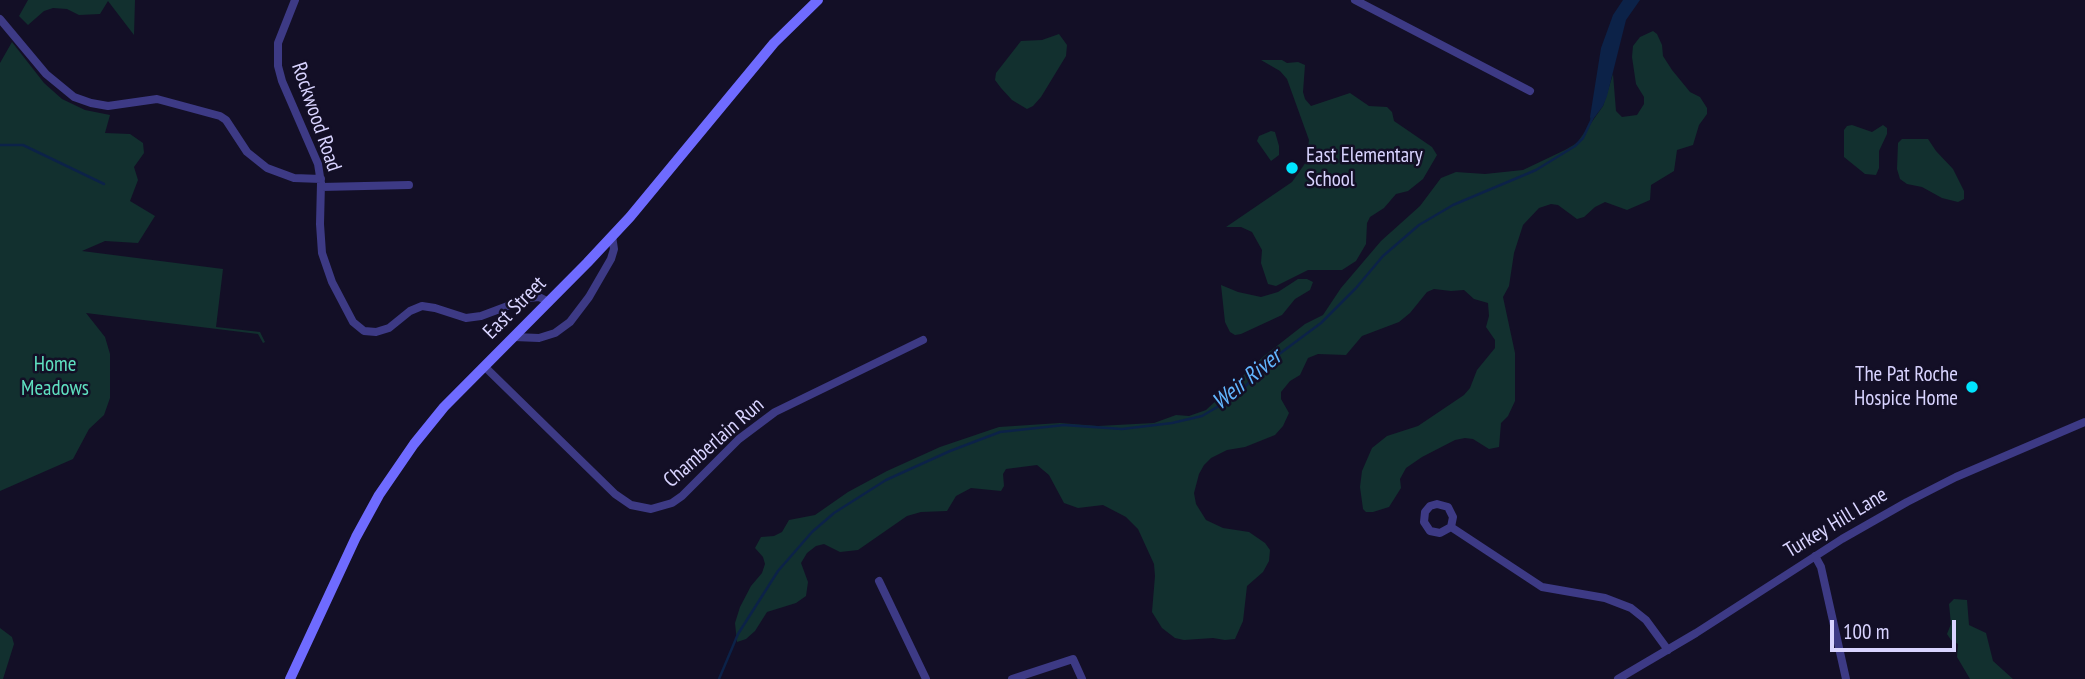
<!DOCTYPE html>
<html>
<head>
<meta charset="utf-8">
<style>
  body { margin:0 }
  #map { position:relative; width:2085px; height:679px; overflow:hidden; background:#130f26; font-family:"PT Sans Narrow",sans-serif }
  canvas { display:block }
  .scale { position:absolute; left:1830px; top:620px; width:126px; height:32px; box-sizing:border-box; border:4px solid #d9d4ff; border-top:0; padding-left:9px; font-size:21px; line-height:24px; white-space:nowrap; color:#d9d4ff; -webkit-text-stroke:5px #130f26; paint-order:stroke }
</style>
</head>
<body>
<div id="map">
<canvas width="2085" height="679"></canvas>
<div class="scale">100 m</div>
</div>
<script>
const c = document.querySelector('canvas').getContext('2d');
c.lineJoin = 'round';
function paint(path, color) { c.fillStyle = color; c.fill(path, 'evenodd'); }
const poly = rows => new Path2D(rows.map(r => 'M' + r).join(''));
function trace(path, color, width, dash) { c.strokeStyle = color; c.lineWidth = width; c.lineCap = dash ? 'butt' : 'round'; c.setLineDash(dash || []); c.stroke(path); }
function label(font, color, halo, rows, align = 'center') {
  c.font = font + ' "PT Sans Narrow",sans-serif'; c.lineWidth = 5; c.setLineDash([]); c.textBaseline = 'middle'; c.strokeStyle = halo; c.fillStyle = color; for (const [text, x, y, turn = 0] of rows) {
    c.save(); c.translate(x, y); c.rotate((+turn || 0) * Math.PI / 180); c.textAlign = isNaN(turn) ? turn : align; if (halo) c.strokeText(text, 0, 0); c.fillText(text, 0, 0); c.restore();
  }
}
const green = poly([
  [28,0,135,0,134,35,108,1,100,14,79,15,67,9,53,8,44,11,28,25,19,16],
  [1653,31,1657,34,1662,45,1663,56,1672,70,1690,92,1700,97,1707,108,1707,114,1699,125,1693,145,1677,150,1674,171,1651,185,1650,200,1627,210,1605,202,1595,207,1584,217,1577,219,1558,205,1551,204,1539,208,1523,225,1514,253,1509,286,1503,297,1515,353,1515,401,1508,416,1501,423,1499,447,1489,449,1473,439,1465,438,1455,440,1422,457,1406,468,1400,479,1401,488,1389,507,1373,512,1366,512,1363,509,1360,487,1362,471,1372,448,1387,436,1418,426,1464,395,1470,388,1477,370,1495,348,1495,340,1486,327,1489,316,1488,303,1474,299,1464,290,1451,291,1434,289,1427,292,1410,313,1399,322,1362,336,1346,355,1318,354,1308,358,1300,375,1290,381,1281,392,1281,399,1289,413,1283,426,1275,435,1245,447,1227,450,1211,458,1204,465,1199,474,1194,493,1196,504,1206,520,1223,528,1249,532,1265,543,1270,550,1269,561,1263,572,1247,586,1243,621,1235,639,1225,640,1213,638,1184,640,1175,638,1162,628,1152,612,1155,576,1154,564,1138,529,1126,517,1103,505,1078,508,1064,503,1049,475,1037,465,1006,469,1003,474,1004,486,1001,491,971,488,956,496,947,511,921,512,907,516,858,550,840,552,824,544,816,546,807,553,801,563,808,582,806,596,796,603,767,612,755,631,746,639,737,642,735,623,740,607,751,586,762,573,765,564,763,557,755,548,761,537,774,536,782,532,789,520,815,515,848,492,887,471,940,447,999,427,1060,423,1098,426,1154,423,1176,415,1189,416,1206,410,1264,356,1305,324,1323,315,1341,288,1381,241,1420,206,1441,178,1456,172,1485,174,1523,170,1565,150,1577,143,1603,106,1613,74,1616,111,1622,117,1637,115,1644,104,1644,97,1636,84,1632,57,1633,46,1640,37],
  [1059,34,1067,45,1066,56,1041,97,1033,106,1027,109,1012,100,1001,88,995,80,996,73,1021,41,1042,40],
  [12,42,44,83,62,99,85,110,110,115,105,133,130,134,143,143,144,153,134,167,138,180,130,201,155,216,138,243,105,241,82,251,223,269,216,327,260,332,265,342,263,343,258,334,86,313,105,337,110,354,110,398,104,415,89,429,73,459,0,491,0,63],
  [1261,60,1282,60,1287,63,1298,62,1305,65,1303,92,1305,99,1311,106,1350,93,1369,106,1387,107,1392,112,1394,121,1432,147,1437,155,1423,179,1408,191,1396,194,1384,208,1370,217,1367,223,1366,244,1356,261,1342,270,1308,270,1276,286,1268,284,1261,263,1262,250,1252,232,1241,227,1226,227,1292,182,1306,162,1309,140,1287,79,1280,71],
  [1852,125,1872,132,1883,125,1887,128,1887,134,1879,151,1879,168,1876,175,1865,174,1844,157,1844,130,1847,126],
  [1271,131,1275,132,1279,146,1279,155,1271,161,1257,141,1259,136],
  [1902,139,1928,139,1936,151,1953,169,1964,191,1964,199,1958,202,1942,198,1922,187,1907,184,1900,179,1897,169,1898,143],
  [1298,279,1307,279,1313,282,1310,290,1295,299,1282,315,1241,334,1235,335,1230,332,1225,322,1221,285,1238,292,1261,297,1278,292],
  [1954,599,1967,600,1969,625,1986,633,1993,661,2013,679,1970,679,1957,657,1958,644,1951,640,1947,634,1951,624,1949,604],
  [0,628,12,637,14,644,3,679,0,679]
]);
const water = poly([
  [1623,0,1640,0,1626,20,1607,96,1603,106,1591,122,1590,117,1601,48,1613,15]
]);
const stream = poly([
  [0,145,23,145,104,184],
  [719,679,738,634,778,571,812,532,834,513,886,480,950,451,1000,432,1064,425,1122,429,1172,423,1202,416,1224,403,1244,388,1263,366,1321,323,1356,288,1383,256,1419,225,1453,205,1536,170,1575,146,1583,138,1592,119]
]);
const minor = poly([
  [295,0,278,43,278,66,282,81,318,164,321,183,320,224,322,253,332,282,353,322,364,331,376,332,389,328,410,311,422,306,435,308,466,318,481,316,529,298,539,297,549,302],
  [1355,0,1530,91],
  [0,19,46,74,74,97,91,103,108,106,157,99,220,116,226,120,247,152,267,168,294,178,321,179],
  [321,187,409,185],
  [514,337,539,338,555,333,570,322,589,297,611,259,614,249,612,236],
  [484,366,615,494,631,505,651,509,672,503,682,496,739,439,775,412,923,340],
  [1451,527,1440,533,1430,531,1424,522,1425,512,1430,506,1437,504,1448,507,1453,517,1451,527,1542,587,1605,598,1631,608,1646,620,1668,650],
  [1815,556,1821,567,1846,679],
  [879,581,926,679],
  [1012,679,1073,659,1082,679],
  [1618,679,1696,633,1842,539,1907,502,1956,477,2085,422]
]);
const secondary = poly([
  [290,679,356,537,379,495,414,444,444,407,587,263,630,217,774,43,818,0]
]);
const markers = [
  [1292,168,7,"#00e5ff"],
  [1972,387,7,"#00e5ff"]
];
const streetNames = [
  ["Rockwood Road",316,117,71],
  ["East Street",515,308,-45],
  ["Chamberlain Run",714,443,-41],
  ["Turkey Hill Lane",1836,523,-31]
];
const poiNames = [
  ["East Elementary",1306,156],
  ["School",1306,180],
  ["The Pat Roche",1958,375,"right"],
  ["Hospice Home",1958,399,"right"]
];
const parkNames = [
  ["Home",55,365],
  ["Meadows",55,389]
];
const waterNames = [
  ["Weir River",1247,380,-39]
];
paint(green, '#12302f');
paint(water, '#0c2248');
trace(stream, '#0c2248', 2.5);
trace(minor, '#3d3a85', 8);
trace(secondary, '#6f6bff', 10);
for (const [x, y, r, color] of markers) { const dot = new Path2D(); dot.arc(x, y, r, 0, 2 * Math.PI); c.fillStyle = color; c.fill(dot); trace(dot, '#130f26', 2.5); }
label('21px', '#d9d4ff', '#130f26', streetNames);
label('21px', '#d9d4ff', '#130f26', poiNames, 'left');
label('21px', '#5fe0c0', '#130f26', parkNames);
label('italic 23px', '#62b6ff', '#130f26', waterNames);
</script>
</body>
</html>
